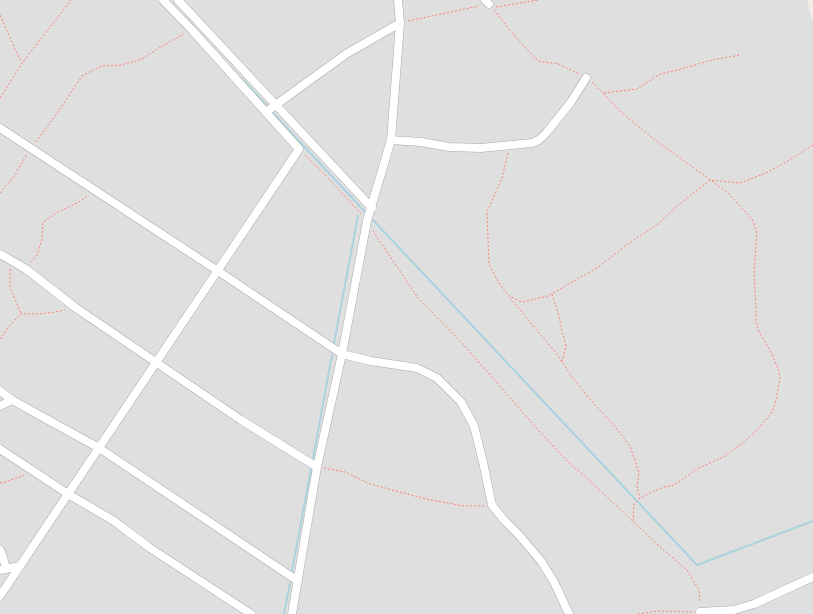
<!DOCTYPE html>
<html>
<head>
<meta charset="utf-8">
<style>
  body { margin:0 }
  canvas { display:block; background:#f2efe9 }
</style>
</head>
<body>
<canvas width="813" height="614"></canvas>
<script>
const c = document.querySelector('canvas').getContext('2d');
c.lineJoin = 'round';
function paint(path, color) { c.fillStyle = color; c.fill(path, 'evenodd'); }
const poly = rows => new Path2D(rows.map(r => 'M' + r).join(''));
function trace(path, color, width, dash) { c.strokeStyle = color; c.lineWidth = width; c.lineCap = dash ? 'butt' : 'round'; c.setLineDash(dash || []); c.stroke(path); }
const residential = poly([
  [0,0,807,0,813,22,813,614,0,614]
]);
const stream = poly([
  [241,78,266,105],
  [273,113,365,212],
  [373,220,697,565,813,521],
  [334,343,358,216],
  [313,458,332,355],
  [292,571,311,469],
  [284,614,290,583]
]);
const path = poly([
  [496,7,538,0],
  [494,10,518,40,538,61,559,64,579,74],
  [0,15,18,56,23,62],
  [408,21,479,6],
  [592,82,609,99,620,111,651,137,727,192,752,219,757,232,754,273,756,309,756,322,759,332,771,352,778,369,780,378,776,400,772,412,759,428,744,442,725,456,697,469,674,485,664,487,652,492,640,498,634,504,633,521],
  [604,93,637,89,660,74,678,70,712,60,740,55],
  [0,98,23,62,71,0],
  [36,142,60,109,82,76,101,66,121,65,142,59,159,48,184,34],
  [508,153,502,178,487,212,489,264,500,285,509,296,522,302,548,296,597,268,628,244,658,224,676,207,710,180,740,183,766,173,781,165,813,145],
  [305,155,332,182,361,214],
  [0,193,15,175,27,154],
  [373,231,418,298,462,343,539,431,568,462,590,481,658,545,687,570,699,590,700,603],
  [31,262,37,255,42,239,43,222,58,212,79,202,87,196],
  [10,269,10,288,21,313],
  [552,294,559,316,562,331,566,345,562,362],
  [510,298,556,353,572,377,588,397,617,429,630,446,639,473,637,487,640,498],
  [0,339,10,325,21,314,39,314,55,312,65,310],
  [324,468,345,472,370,484,426,499,464,506,485,506],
  [0,483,5,482,22,476,24,475],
  [638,614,658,611,693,612]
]);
const minor = poly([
  [178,0,372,208],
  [485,0,489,4],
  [266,112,346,54,400,23],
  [0,128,218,271,342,354,371,361,417,368,437,378,461,402,474,426,483,462,492,505,504,520,519,535,541,561,554,582,569,614],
  [391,140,421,142,449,147,481,148,532,143,539,140,547,132,571,102,586,78],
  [0,254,26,269,76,308,241,420,317,467],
  [0,391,12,400,99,448,298,581],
  [0,406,12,400],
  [0,449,68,494,114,521,150,548,251,614],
  [0,550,3,557,6,569],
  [0,570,20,566],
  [0,596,68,494,299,149,192,30,163,0],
  [700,612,734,610,754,604,813,577],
  [292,614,317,467,342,354,367,221,391,140,400,23,398,0]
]);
paint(residential, '#e0dfdf');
trace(stream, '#aad3df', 2);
trace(minor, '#a9a9a9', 9);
trace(path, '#fa8072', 1, [2, 2]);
trace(minor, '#fff', 8);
</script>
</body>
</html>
